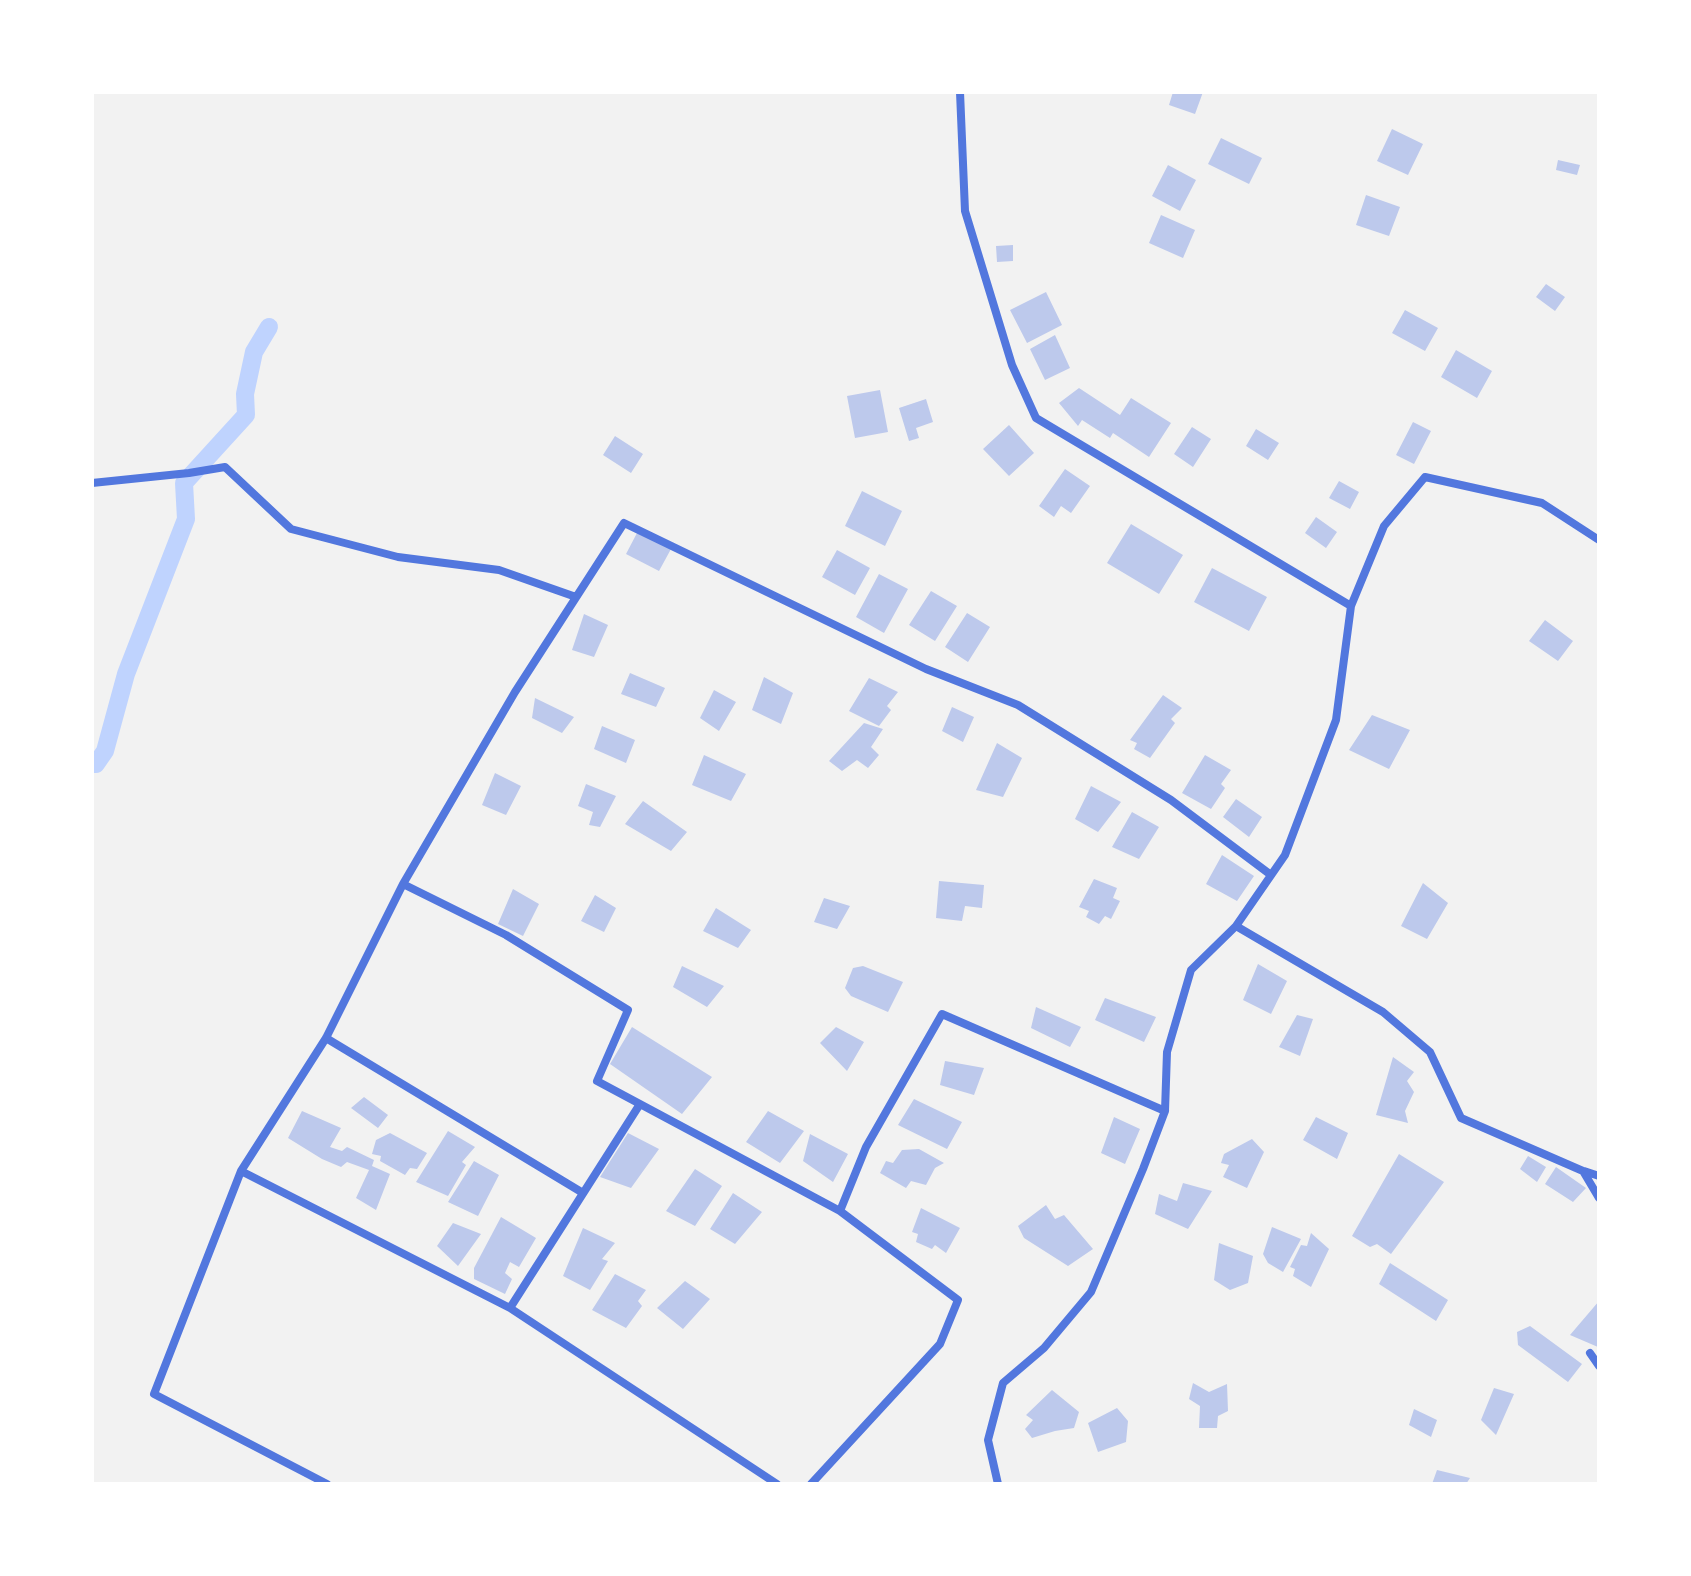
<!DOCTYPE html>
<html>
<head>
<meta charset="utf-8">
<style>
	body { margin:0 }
	#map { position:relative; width:1691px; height:1576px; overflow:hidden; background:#f2f2f2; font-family:Rubik,sans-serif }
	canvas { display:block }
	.frame { position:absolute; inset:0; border:94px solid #fff; pointer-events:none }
</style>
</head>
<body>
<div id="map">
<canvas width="1691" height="1576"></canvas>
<div class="frame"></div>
</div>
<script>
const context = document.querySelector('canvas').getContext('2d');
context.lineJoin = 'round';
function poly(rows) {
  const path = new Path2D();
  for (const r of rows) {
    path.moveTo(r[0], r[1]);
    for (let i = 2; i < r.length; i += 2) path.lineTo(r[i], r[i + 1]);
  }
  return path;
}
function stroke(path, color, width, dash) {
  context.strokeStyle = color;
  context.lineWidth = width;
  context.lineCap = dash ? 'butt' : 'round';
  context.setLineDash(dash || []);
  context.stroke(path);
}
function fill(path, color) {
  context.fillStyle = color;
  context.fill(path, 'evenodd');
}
stroke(poly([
	[92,764,96,764,105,751,126,674,186,519,184,483,246,415,245,394,254,352,269,327]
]), '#bfd3fe', 18);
fill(poly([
	[1173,92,1203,92,1195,114,1169,105],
	[1392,129,1423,144,1408,175,1377,161],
	[1221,138,1262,158,1249,184,1208,164],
	[1558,160,1580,165,1577,175,1556,170],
	[1168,165,1196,180,1180,211,1152,196],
	[1366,195,1400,207,1389,236,1356,225],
	[1161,215,1195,230,1183,258,1149,243],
	[1013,245,1013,261,997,262,996,246],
	[1546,284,1565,297,1555,311,1536,297],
	[1046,292,1062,325,1027,343,1010,310],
	[1405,310,1438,328,1425,351,1392,333],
	[1055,335,1070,368,1045,380,1030,349],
	[1456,350,1492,371,1477,398,1441,377],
	[1079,388,1120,415,1131,398,1171,423,1149,457,1113,433,1110,438,1082,420,1078,426,1059,403],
	[880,390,888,432,855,438,847,396],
	[926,399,933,422,916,428,919,438,909,441,899,408],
	[1413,422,1431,431,1414,464,1396,455],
	[1009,425,1034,453,1009,476,983,449],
	[1192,427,1211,439,1193,467,1174,454],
	[1256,429,1279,443,1268,460,1246,446],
	[615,436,643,454,631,473,603,455],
	[1065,469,1090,486,1071,513,1061,506,1054,517,1039,506],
	[1339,481,1359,492,1350,509,1329,498],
	[862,491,902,511,885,546,845,526],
	[1316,517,1337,532,1326,548,1305,533],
	[1131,524,1183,555,1159,594,1107,563],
	[637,533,671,549,659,571,626,554],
	[837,550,870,568,855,595,822,577],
	[1212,568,1267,597,1249,631,1194,602],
	[879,574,908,589,884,633,856,617],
	[931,591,957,606,935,641,909,625],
	[967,613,990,627,968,662,945,647],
	[584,614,608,625,594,657,572,650],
	[1545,620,1573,641,1558,661,1529,641],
	[630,673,665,688,656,707,621,694],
	[764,677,793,693,781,724,752,710],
	[869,678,898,692,887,706,891,710,879,726,849,711],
	[714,690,736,702,719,731,700,718],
	[1163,695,1182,708,1171,719,1175,723,1150,758,1134,749,1137,743,1130,740],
	[535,698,574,717,562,733,532,718],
	[952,707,974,717,963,742,942,731],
	[1372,715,1410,730,1389,769,1349,750],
	[864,723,883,729,871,747,879,755,868,768,857,760,842,771,829,761],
	[602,726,635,740,626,763,594,749],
	[997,743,1022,758,1003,797,976,790],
	[704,755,746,774,731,801,692,785],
	[1205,755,1231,770,1221,784,1225,788,1211,809,1182,793],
	[495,773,521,786,506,815,482,805],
	[586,784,616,796,600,827,589,825,593,812,578,806],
	[1091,786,1121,802,1098,832,1075,819],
	[1236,799,1262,817,1249,837,1223,817],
	[643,801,687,832,671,851,625,824],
	[1132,812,1159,827,1139,859,1112,847],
	[1222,855,1254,876,1237,901,1206,884],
	[1094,879,1117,888,1113,898,1120,901,1111,919,1105,916,1099,924,1086,917,1089,911,1079,907],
	[939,881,984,885,982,908,965,906,962,921,936,918],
	[1423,883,1448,903,1427,939,1401,926],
	[513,889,539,904,523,936,498,924],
	[595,895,616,908,604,932,581,921],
	[824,898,850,906,837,929,814,922],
	[716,908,751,930,738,948,703,931],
	[1258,964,1287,981,1271,1014,1243,1000],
	[682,966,724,986,707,1007,673,987],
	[863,966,903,982,888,1012,851,996,845,988,853,968],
	[1105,998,1156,1017,1144,1042,1095,1020],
	[1036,1007,1081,1027,1070,1047,1031,1028],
	[1297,1015,1313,1019,1300,1056,1279,1047],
	[632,1027,712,1077,682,1114,610,1064],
	[836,1027,864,1042,847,1071,820,1043],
	[1393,1057,1414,1072,1407,1081,1414,1092,1405,1111,1408,1123,1376,1115],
	[945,1061,984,1068,974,1095,940,1085],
	[364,1097,388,1115,378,1128,351,1108],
	[914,1099,962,1122,947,1149,898,1125],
	[302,1111,341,1128,330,1147,342,1151,347,1147,374,1160,372,1166,390,1174,376,1210,356,1198,369,1170,347,1162,341,1167,322,1159,288,1138],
	[768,1111,804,1131,780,1163,746,1142],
	[1114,1117,1140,1129,1125,1164,1101,1153],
	[1316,1117,1348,1133,1337,1159,1303,1140],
	[448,1131,475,1147,462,1162,466,1165,448,1196,416,1182],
	[390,1133,427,1153,417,1169,410,1168,405,1175,380,1161,381,1156,372,1154,376,1140],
	[628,1133,659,1149,631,1188,600,1177],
	[810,1134,848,1154,833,1182,803,1161],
	[1252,1139,1264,1152,1247,1188,1223,1177,1229,1165,1221,1163,1224,1154],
	[919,1149,944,1163,935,1168,926,1185,911,1181,906,1188,880,1173,886,1161,893,1163,902,1150],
	[1399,1154,1444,1182,1391,1254,1377,1244,1370,1247,1352,1236],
	[1528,1156,1546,1167,1537,1182,1520,1169],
	[474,1161,499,1175,478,1216,448,1202],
	[1556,1167,1586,1188,1573,1202,1545,1184],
	[695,1169,722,1186,695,1226,666,1211],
	[1183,1183,1212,1191,1188,1229,1155,1214,1159,1194,1177,1201],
	[733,1193,762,1212,735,1244,710,1229],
	[1046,1205,1055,1219,1064,1215,1093,1249,1068,1266,1024,1238,1018,1226],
	[921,1208,960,1228,946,1253,935,1245,932,1249,916,1242,918,1234,912,1232],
	[501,1217,536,1238,519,1267,510,1262,505,1273,512,1279,505,1294,474,1279,474,1268],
	[453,1223,481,1234,458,1266,437,1246],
	[1272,1227,1301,1239,1283,1272,1268,1263,1263,1254],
	[583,1228,615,1243,602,1259,608,1261,590,1290,563,1276],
	[1311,1233,1329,1249,1311,1287,1293,1276,1295,1269,1290,1267,1301,1245,1307,1246],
	[1219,1243,1253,1256,1248,1283,1230,1290,1214,1280],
	[1390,1263,1448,1300,1436,1321,1379,1284],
	[615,1274,646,1290,638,1301,642,1306,626,1328,592,1310],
	[685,1281,710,1299,683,1329,657,1308],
	[1599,1301,1599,1345,1598,1347,1570,1335],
	[1530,1326,1582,1364,1568,1382,1518,1345,1517,1332],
	[1193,1383,1209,1392,1227,1384,1228,1411,1218,1416,1217,1428,1199,1428,1200,1406,1189,1399],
	[1494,1388,1514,1394,1496,1435,1481,1420],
	[1052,1390,1079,1412,1074,1428,1055,1431,1032,1438,1025,1429,1033,1420,1026,1415],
	[1117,1408,1128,1421,1126,1442,1098,1452,1088,1423],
	[1414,1409,1437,1420,1431,1437,1409,1425],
	[1437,1470,1470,1478,1466,1484,1432,1484]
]), '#bdc9ec');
stroke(poly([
	[960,92,965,211,1012,365,1036,418,1351,606,1384,526,1425,477,1542,503,1599,540],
	[92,483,189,473,225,467,291,529,398,557,499,570,576,597],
	[403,884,506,935,628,1010,597,1081,840,1211],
	[1236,926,1383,1012,1430,1052,1461,1118,1583,1171,1599,1198],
	[326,1038,583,1193],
	[640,1104,510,1308,777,1484],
	[241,1171,510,1308],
	[1584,1171,1599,1176],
	[1590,1353,1599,1366],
	[327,1484,154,1394,241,1171,326,1038,403,884,515,692,624,523,926,669,1018,705,1171,800,1271,875],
	[811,1484,940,1344,958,1300,840,1211,866,1147,942,1014,1165,1111],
	[998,1484,988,1440,1003,1383,1044,1348,1091,1292,1143,1169,1165,1111,1167,1052,1191,970,1236,926,1285,855,1336,720,1351,606]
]), '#5277de', 8);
</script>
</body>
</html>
